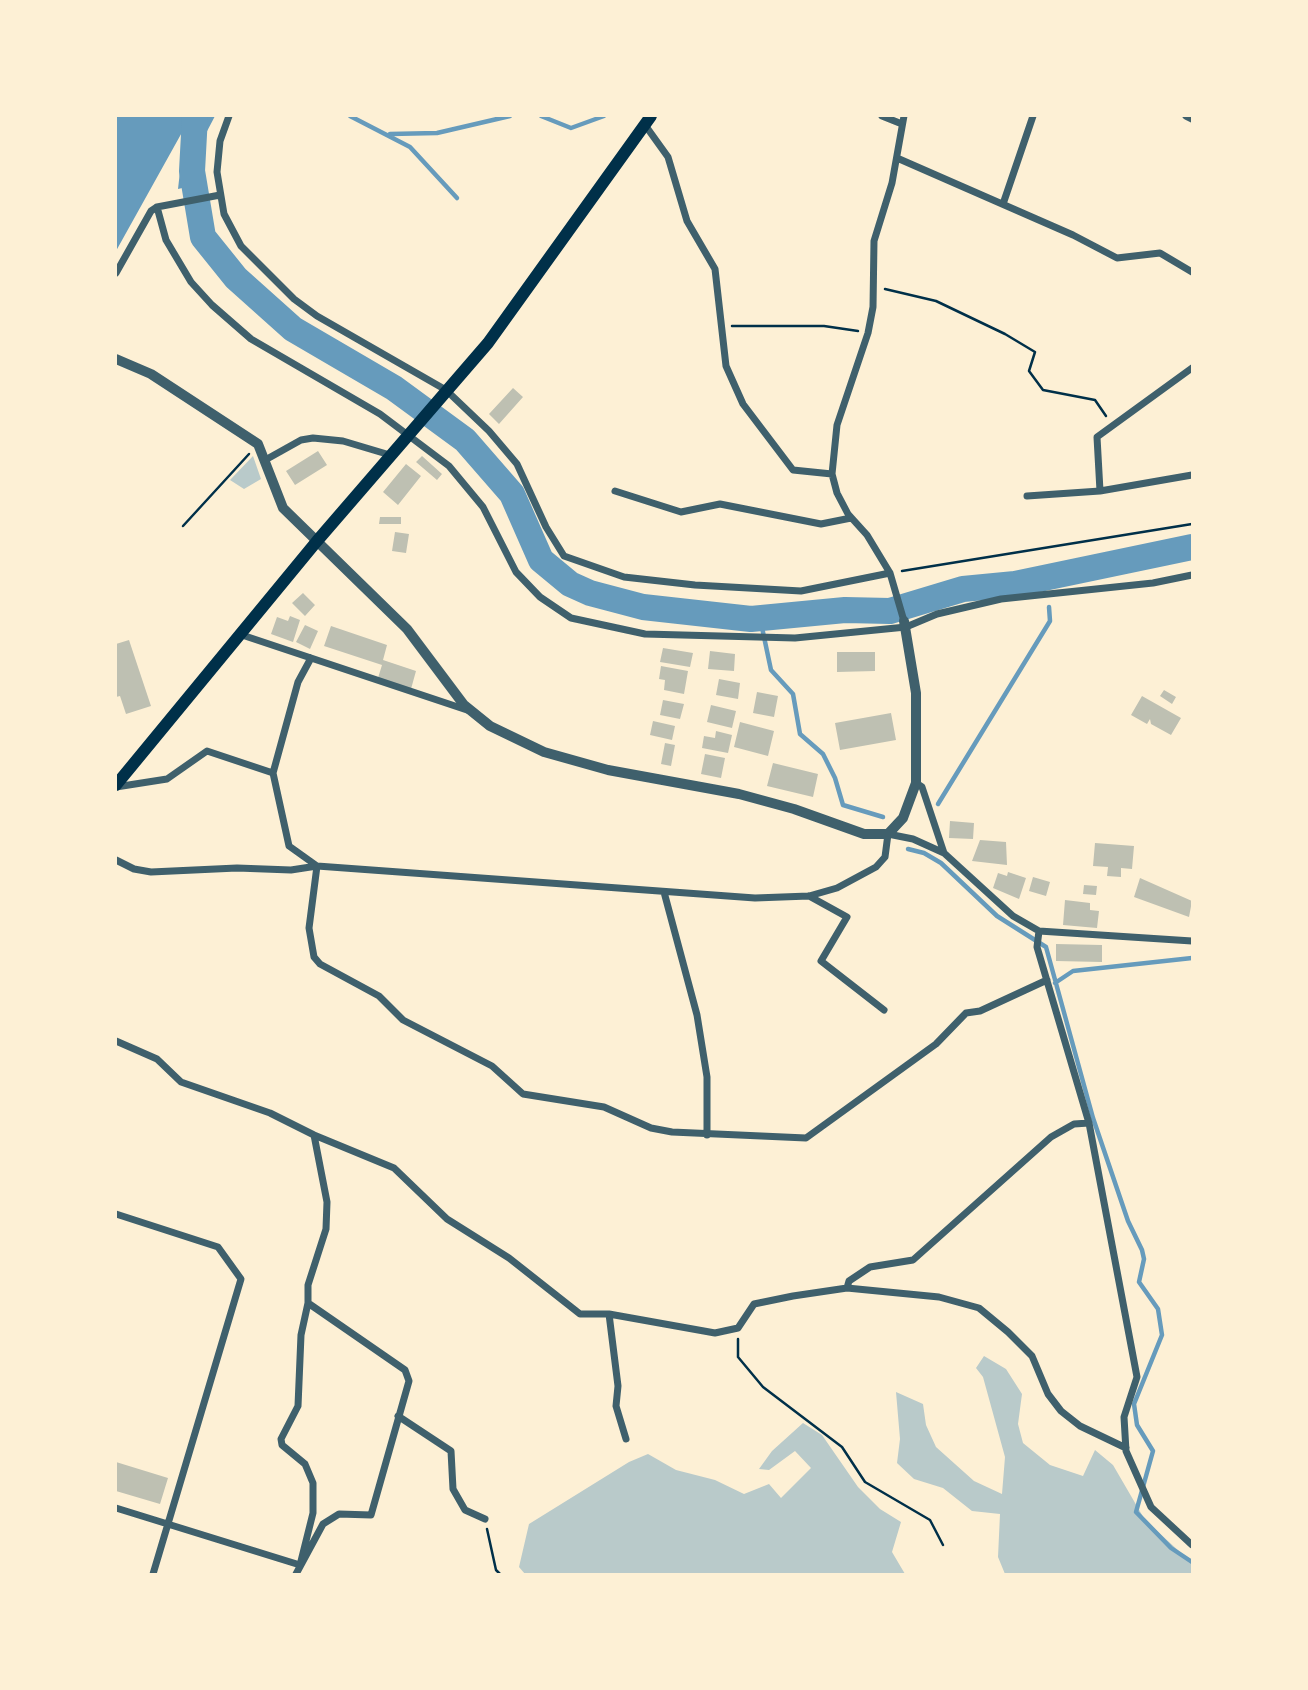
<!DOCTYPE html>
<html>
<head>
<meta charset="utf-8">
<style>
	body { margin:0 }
	#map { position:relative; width:1308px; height:1690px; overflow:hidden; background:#fdf0d5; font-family:"Exo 2",sans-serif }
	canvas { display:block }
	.frame { position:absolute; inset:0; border:117px solid #fdf0d5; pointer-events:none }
</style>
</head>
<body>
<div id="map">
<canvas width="1308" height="1690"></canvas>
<div class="frame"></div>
</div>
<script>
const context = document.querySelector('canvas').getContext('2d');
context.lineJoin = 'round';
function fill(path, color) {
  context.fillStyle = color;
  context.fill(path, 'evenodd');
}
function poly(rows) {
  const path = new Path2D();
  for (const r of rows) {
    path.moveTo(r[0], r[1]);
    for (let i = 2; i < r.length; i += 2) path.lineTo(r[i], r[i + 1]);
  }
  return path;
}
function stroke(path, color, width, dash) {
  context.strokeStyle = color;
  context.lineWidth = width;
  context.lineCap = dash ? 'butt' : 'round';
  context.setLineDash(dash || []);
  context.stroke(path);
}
fill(poly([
	[253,456,261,479,244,489,230,480],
	[984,1356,1006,1369,1022,1394,1018,1424,1023,1443,1050,1465,1083,1476,1095,1450,1113,1465,1145,1520,1192,1563,1192,1574,1005,1574,998,1557,1000,1514,972,1511,943,1488,914,1479,897,1463,900,1439,896,1392,923,1404,926,1425,936,1447,974,1481,1002,1494,1005,1457,983,1377,976,1368],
	[803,1423,822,1435,858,1487,880,1509,901,1522,892,1552,905,1574,525,1574,519,1567,529,1524,629,1462,648,1454,676,1470,715,1480,744,1494,769,1484,781,1498,811,1468,795,1451,769,1470,759,1469,772,1451]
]), '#b9caca');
fill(poly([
	[116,116,215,116,204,137,200,184,178,189,185,127,116,251]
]), '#669bbc');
stroke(poly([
	[350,116,410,147,457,198],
	[541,116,571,128,604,116],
	[390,134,437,133,510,116],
	[1048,577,1048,582],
	[760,618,771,670,793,694,800,734,823,754,835,778,843,805,883,817],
	[938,804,1050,621,1049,607],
	[908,849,924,853,941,863,997,916,1046,947,1093,1118,1128,1221,1142,1250,1144,1259,1139,1282,1158,1309,1162,1335,1134,1404,1137,1425,1153,1451,1136,1512,1171,1548,1192,1562],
	[1055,983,1073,971,1192,958]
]), '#669bbc', 4.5);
stroke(poly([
	[195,116,192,171,203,237,236,278,293,329,394,388,465,440,512,494,541,560,570,584,590,593,643,607,751,619,845,610,890,611,963,589,1015,584,1192,547]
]), '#669bbc', 26);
fill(poly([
	[513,388,523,397,499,424,489,414],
	[318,451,327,465,295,485,286,471],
	[422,456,442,474,437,480,416,462],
	[406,464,421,476,398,505,383,492],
	[380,517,401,517,401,524,379,524],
	[395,532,409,534,406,553,392,551],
	[303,593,315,605,305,616,292,603],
	[290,616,300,620,293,642,271,634,277,617,288,621],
	[305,625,318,631,310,649,296,642],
	[331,626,387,645,383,660,416,671,411,689,378,678,382,665,324,646],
	[129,640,151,706,126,714,120,696,116,697,116,644],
	[663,648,693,653,690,667,660,662],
	[710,651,735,654,734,671,708,669],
	[837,652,875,652,875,671,837,672],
	[661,666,688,671,684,694,664,690,665,680,659,679],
	[719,679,740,683,738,699,716,695],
	[1164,690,1176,697,1172,704,1160,696],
	[757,692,778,696,774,717,753,713],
	[1142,696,1181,718,1171,735,1151,724,1150,719,1147,724,1131,715],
	[663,700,684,704,680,719,660,715],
	[711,705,736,711,732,728,707,722],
	[891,713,896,740,840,750,835,723],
	[653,721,675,726,672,740,650,735],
	[740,722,774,731,768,756,734,747],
	[716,731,732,735,728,753,702,748,704,736,715,738],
	[665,743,675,745,671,766,661,764],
	[705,754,725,758,721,778,701,774],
	[773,763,818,774,813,797,767,786],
	[950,821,974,823,973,839,949,838],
	[980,840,1006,842,1007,865,972,861],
	[1095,843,1134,846,1132,869,1121,868,1121,877,1107,876,1108,867,1093,866],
	[1008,872,1026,878,1019,899,993,888,998,873,1007,876],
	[1033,877,1050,882,1046,896,1029,891],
	[1140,878,1192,901,1189,917,1134,897],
	[1084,885,1097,886,1096,895,1083,894],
	[1065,900,1090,903,1090,910,1099,911,1097,928,1063,925],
	[1056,944,1102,945,1102,962,1056,961],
	[116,1462,168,1478,160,1504,116,1491]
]), '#bec0b2');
stroke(poly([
	[885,289,936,301,1005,334,1035,352,1029,371,1043,390,1095,400,1106,416],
	[732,326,824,326,858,331],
	[183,526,249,454],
	[902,571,1192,524],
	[738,1339,738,1357,763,1387,842,1447,865,1482,930,1520,943,1545],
	[487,1529,496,1570,500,1574]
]), '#003049', 2.5);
stroke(poly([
	[229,116,220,141,217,172,224,214,241,246,294,299,317,316,446,390,489,431,517,464,546,527,564,556,624,577,695,585,801,591,890,573],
	[882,116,902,124],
	[904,116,892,183,874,241,873,307,868,333,837,425,832,474,837,493,848,514,867,535,890,573,904,621],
	[1186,116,1192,119],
	[645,125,668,157,687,221,715,269,726,366,743,404,793,470,832,474],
	[897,158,1073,235,1117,258,1160,253,1192,272],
	[1003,204,1033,116],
	[157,207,166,240,191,282,212,305,251,339,380,414,449,466,483,507,516,572,540,597,571,618,645,634,795,638,906,627,937,614,1001,599,1153,583,1192,575],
	[116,273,151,211,157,207,220,195],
	[267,459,301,440,313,438,343,441,390,455],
	[615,491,681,512,720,504,821,524,851,518],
	[1100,491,1097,437,1192,368],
	[1027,496,1100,491,1192,475],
	[242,635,467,710],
	[311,658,298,682,273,773,289,846,317,866,309,928,314,957,320,964,379,996,403,1020,492,1066,523,1094,604,1107,651,1128,672,1132,806,1138,936,1044,966,1013,980,1011,1047,980],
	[916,783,922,787,944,853],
	[116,787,167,779,207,751,273,773],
	[116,860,134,869,151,872,237,868,291,870,317,866,755,898,809,896,837,888,876,867,885,857,888,834,913,839,944,853,1013,916,1039,931,1192,941],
	[664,892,697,1015,707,1077,707,1135],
	[809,896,847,917,821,961,884,1010],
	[1039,931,1037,947,1089,1123,1137,1377,1124,1417,1126,1451,1151,1507,1192,1545],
	[116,1041,157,1059,181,1082,270,1113,314,1135,394,1168,447,1219,509,1258,580,1314,609,1314,715,1333,738,1328,754,1304,793,1296,847,1288,939,1297,979,1308,1008,1332,1032,1356,1048,1394,1061,1411,1080,1426,1126,1448],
	[116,1214,218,1247,241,1279,153,1574],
	[847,1288,849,1281,870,1267,913,1260,1051,1137,1074,1124,1089,1123],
	[609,1314,618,1386,616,1406,626,1439],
	[398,1416,451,1451,453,1489,465,1510,485,1519],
	[116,1508,300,1565,313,1513,313,1483,305,1464,282,1445,281,1439,298,1406,301,1335,308,1303],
	[296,1574,323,1524,339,1514,371,1515,409,1381,405,1370,308,1303,308,1285,326,1229,327,1202,314,1135]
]), '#3f606c', 7);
stroke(poly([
	[116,359,151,374,258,444,283,508,407,629,464,705,490,726,544,752,608,770,739,794,794,809,864,834,888,834,903,818,916,783,916,693,904,621]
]), '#3f606c', 10);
stroke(poly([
	[116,785,317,541,488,343,651,116]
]), '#003049', 12);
</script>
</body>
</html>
